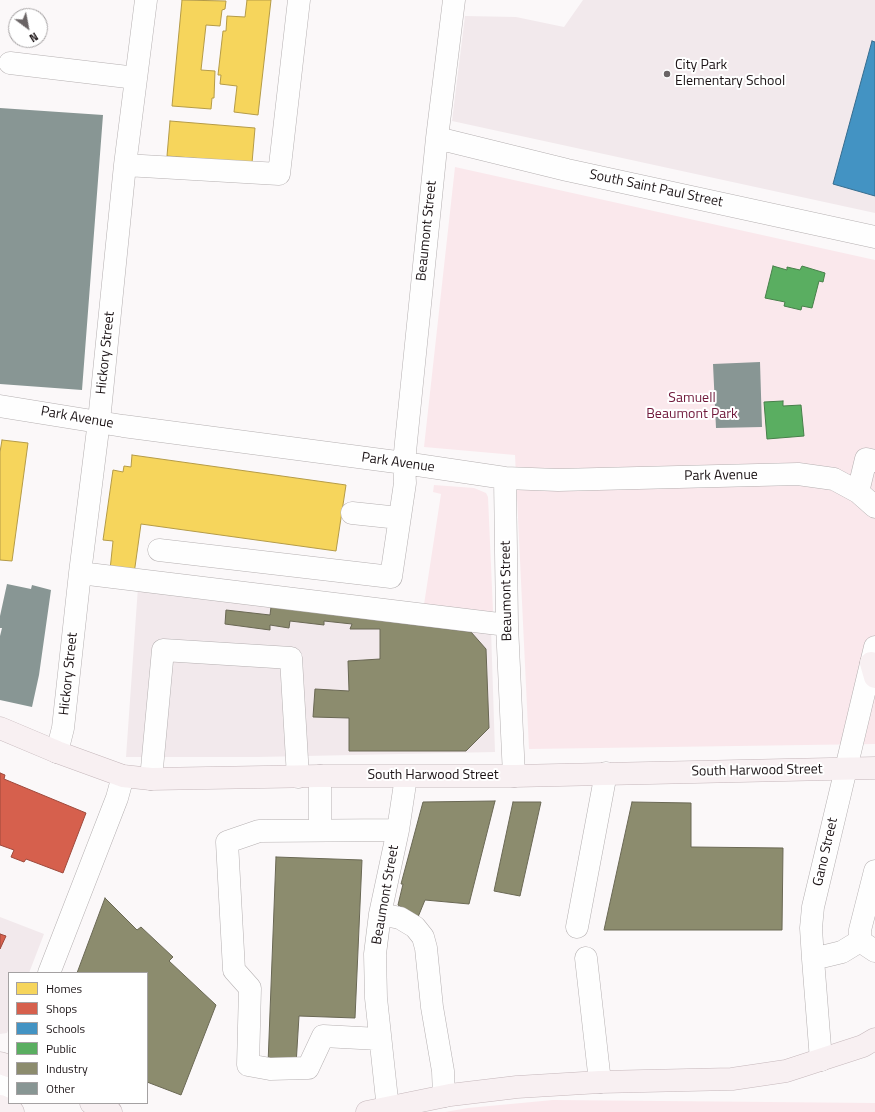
<!DOCTYPE html>
<html>
<head>
<meta charset="utf-8">
<style>
	body { margin:0 }
	#map { position:relative; width:875px; height:1112px; overflow:hidden; background:#fbf8f9; font-family:"Titillium Web",sans-serif }
	canvas { display:block }
	.legend { position:absolute; left:8px; top:972px; width:140px; height:132px; box-sizing:border-box; background:#fff; border:1px solid #a4a1a2; margin:0; padding:5px 7px; list-style:none; font-size:12px; color:#1c1416 }
	.legend li { display:flex; align-items:center; gap:8px; height:20px }
	.legend b { width:20px; border:1px solid #a4a1a2 }
	.north { position:absolute; left:8px; top:8px; width:40px; height:40px; box-sizing:border-box; background:#fff; border:1px solid #a4a1a2; border-radius:50%; rotate:148deg; font-size:11px; font-weight:700; line-height:16px; text-align:center; color:#1c1416 }
	.north::after { content:''; display:block; margin:auto; width:14px; height:18px; background:#6a6465; clip-path:polygon(50% 0,100% 100%,50% 72%,0 100%) }
</style>
</head>
<body>
<div id="map">
<canvas width="875" height="1112"></canvas>
<ul class="legend">
<li><b style="height:11px;background:#f6d55c"></b>Homes</li>
<li><b style="height:11px;background:#d6604d"></b>Shops</li>
<li><b style="height:11px;background:#4393c3"></b>Schools</li>
<li><b style="height:11px;background:#5aae61"></b>Public</li>
<li><b style="height:11px;background:#8c8c6e"></b>Industry</li>
<li><b style="height:11px;background:#889694"></b>Other</li>
</ul>
<div class="north">N</div>
</div>
<script>
const context = document.querySelector('canvas').getContext('2d');
context.lineJoin = 'round';
function fill(path, color) {
  context.fillStyle = color;
  context.fill(path, 'evenodd');
}
function poly(rows) {
  const path = new Path2D();
  for (const r of rows) {
    path.moveTo(r[0], r[1]);
    for (let i = 2; i < r.length; i += 2) path.lineTo(r[i], r[i + 1]);
  }
  return path;
}
function stroke(path, color, width, dash) {
  context.strokeStyle = color;
  context.lineWidth = width;
  context.lineCap = dash ? 'butt' : 'round';
  context.setLineDash(dash || []);
  context.stroke(path);
}
function write(font, color, halo, rows, align = 'center') {
  context.font = font + ' "Titillium Web",sans-serif';
  context.lineWidth = 4;
  context.setLineDash([]);
  context.textBaseline = 'middle';
  context.strokeStyle = halo;
  context.fillStyle = color;
  for (const [text, x, y, turn = 0] of rows) {
    context.save();
    context.translate(x, y);
    context.rotate((+turn || 0) * Math.PI / 180);
    context.textAlign = isNaN(turn) ? turn : align;
    if (halo) context.strokeText(text, 0, 0);
    context.fillText(text, 0, 0);
    context.restore();
  }
}
fill(poly([
	[583,0,875,0,875,213,452,121,465,16,516,17,564,27],
	[138,587,491,629,495,752,258,757,126,757],
	[0,917,44,934,29,973,9,973,9,1028,7,1033,0,1034]
]), '#f2e9ec');
fill(poly([
	[455,167,875,260,875,744,529,749,515,455,424,447],
	[434,485,474,488,486,493,488,497,493,611,483,619,423,611,441,494,433,492],
	[553,1100,875,1103,875,1112,445,1112,468,1108]
]), '#fae8ec');
const homes = poly([
	[182,0,226,1,225,9,222,10,220,26,206,25,201,70,215,71,214,98,212,98,211,109,172,106,182,0],
	[247,0,271,0,258,115,234,112,237,86,220,84,221,75,218,75,223,31,226,31,227,16,245,17,247,0],
	[170,121,255,128,252,163,167,156,170,121],
	[2,440,28,443,12,561,0,560,0,452,2,440],
	[132,455,346,485,336,551,141,524,134,574,110,570,113,541,103,540,113,470,123,472,124,466,131,467,132,455]
]);
fill(homes, '#f6d55c');
stroke(homes, '#b59b47', 1);
const shops = poly([
	[0,773,5,775,4,779,86,813,63,873,26,859,24,862,11,857,14,850,0,845,0,773],
	[0,934,6,936,0,949,0,934]
]);
fill(shops, '#d6604d');
stroke(shops, '#9e493c', 1);
const schools = poly([
	[872,41,875,42,875,196,833,184,872,41]
]);
fill(schools, '#4393c3');
stroke(schools, '#376d8f', 1);
const public = poly([
	[773,266,787,270,787,267,800,270,802,266,825,273,823,282,819,281,812,308,802,306,801,310,784,306,785,302,765,298,773,266],
	[783,401,783,406,801,405,804,436,767,439,764,402,783,401]
]);
fill(public, '#5aae61');
stroke(public, '#47804a', 1);
const industry = poly([
	[271,607,471,632,486,649,489,728,466,751,349,751,349,718,313,717,315,689,349,691,348,661,380,659,380,629,350,629,352,624,324,621,324,625,290,621,289,628,270,625,270,630,225,624,226,610,270,615,271,607],
	[495,801,469,904,425,900,418,917,398,905,403,884,401,884,423,802,495,801],
	[513,802,541,802,520,896,494,891,513,802],
	[632,802,691,803,691,847,783,848,782,930,604,930,632,802],
	[276,857,362,860,355,1018,299,1016,296,1065,268,1064,276,857],
	[105,898,137,930,141,927,173,957,169,961,216,1005,181,1095,147,1082,147,973,77,973,105,898]
]);
fill(industry, '#8c8c6e');
stroke(industry, '#6a6854', 1);
fill(poly([
	[0,108,103,115,82,390,0,384],
	[760,362,762,427,716,428,713,364],
	[7,584,31,589,32,585,51,590,39,675,32,707,0,700,0,636,2,628,0,628,0,616]
]), '#889694');
const minor = poly([
	[10,63,136,78],
	[437,138,567,170,875,237],
	[125,165,279,174,299,0],
	[0,406,123,426,404,463,505,478,558,480,798,474,834,479,858,492,875,507],
	[505,478,507,625,514,776],
	[858,492,866,459,875,461],
	[352,513,399,518],
	[159,550,391,577,405,483,404,463,406,442,437,138,454,0],
	[80,573,507,625],
	[57,752,63,728,80,573,99,421,125,165,146,0],
	[320,776,320,830],
	[151,779,163,650,291,658,298,777],
	[875,871,860,930,860,941,875,951],
	[380,914,400,918,415,927,423,937,426,948,432,1007,443,1071,444,1096],
	[577,927,606,773],
	[586,958,600,1082],
	[813,959,842,952,860,941],
	[49,973,117,798,123,776],
	[379,1039,323,1036,308,1068,270,1069,248,1065,250,988,234,970,227,842,259,831,398,830],
	[821,1060,813,959,811,928,813,907,875,647],
	[0,1098,9,1075],
	[388,1109,376,998,375,954,380,914,398,830,406,777]
]);
const major = poly([
	[871,663,875,677],
	[0,728,57,752,123,776,151,779,320,776,514,776,875,768],
	[0,1063,9,1066],
	[91,1103,111,1112],
	[0,1106,13,1112],
	[367,1112,450,1095,517,1087,600,1082,732,1079,786,1071,863,1046,875,1039]
]);
stroke(minor, '#b5b0b1', 23);
stroke(major, '#c5b7bb', 23);
stroke(minor, '#fefefe', 22);
stroke(major, '#f8f0f2', 22);
for (const [x, y, r, color] of [
	[667,74,4,"#6a6465"]
]) {
  const dot = new Path2D();
  dot.arc(x, y, r, 0, 2 * Math.PI);
  context.fillStyle = color;
  context.fill(dot);
  stroke(dot, '#fff', 1.5);
}
write('14px', '#1c1416', '#fff', [
	["City Park",675,66],
	["Elementary School",675,82]
], 'left');
write('14px', '#1c1416', '#fff', [
	["South Saint Paul Street",656,189,12],
	["Beaumont Street",427,231,-84],
	["Hickory Street",106,353,-84],
	["Park Avenue",77,418,10],
	["Park Avenue",398,463,8],
	["Park Avenue",721,476,-1],
	["Beaumont Street",507,591,-91],
	["Hickory Street",69,674,-84],
	["South Harwood Street",757,771,-1],
	["South Harwood Street",433,776],
	["Gano Street",826,852,-77],
	["Beaumont Street",386,895,-80]
]);
write('14px', '#6f183a', '#fff', [
	["Samuell",692,399],
	["Beaumont Park",692,415]
]);
</script>
</body>
</html>
